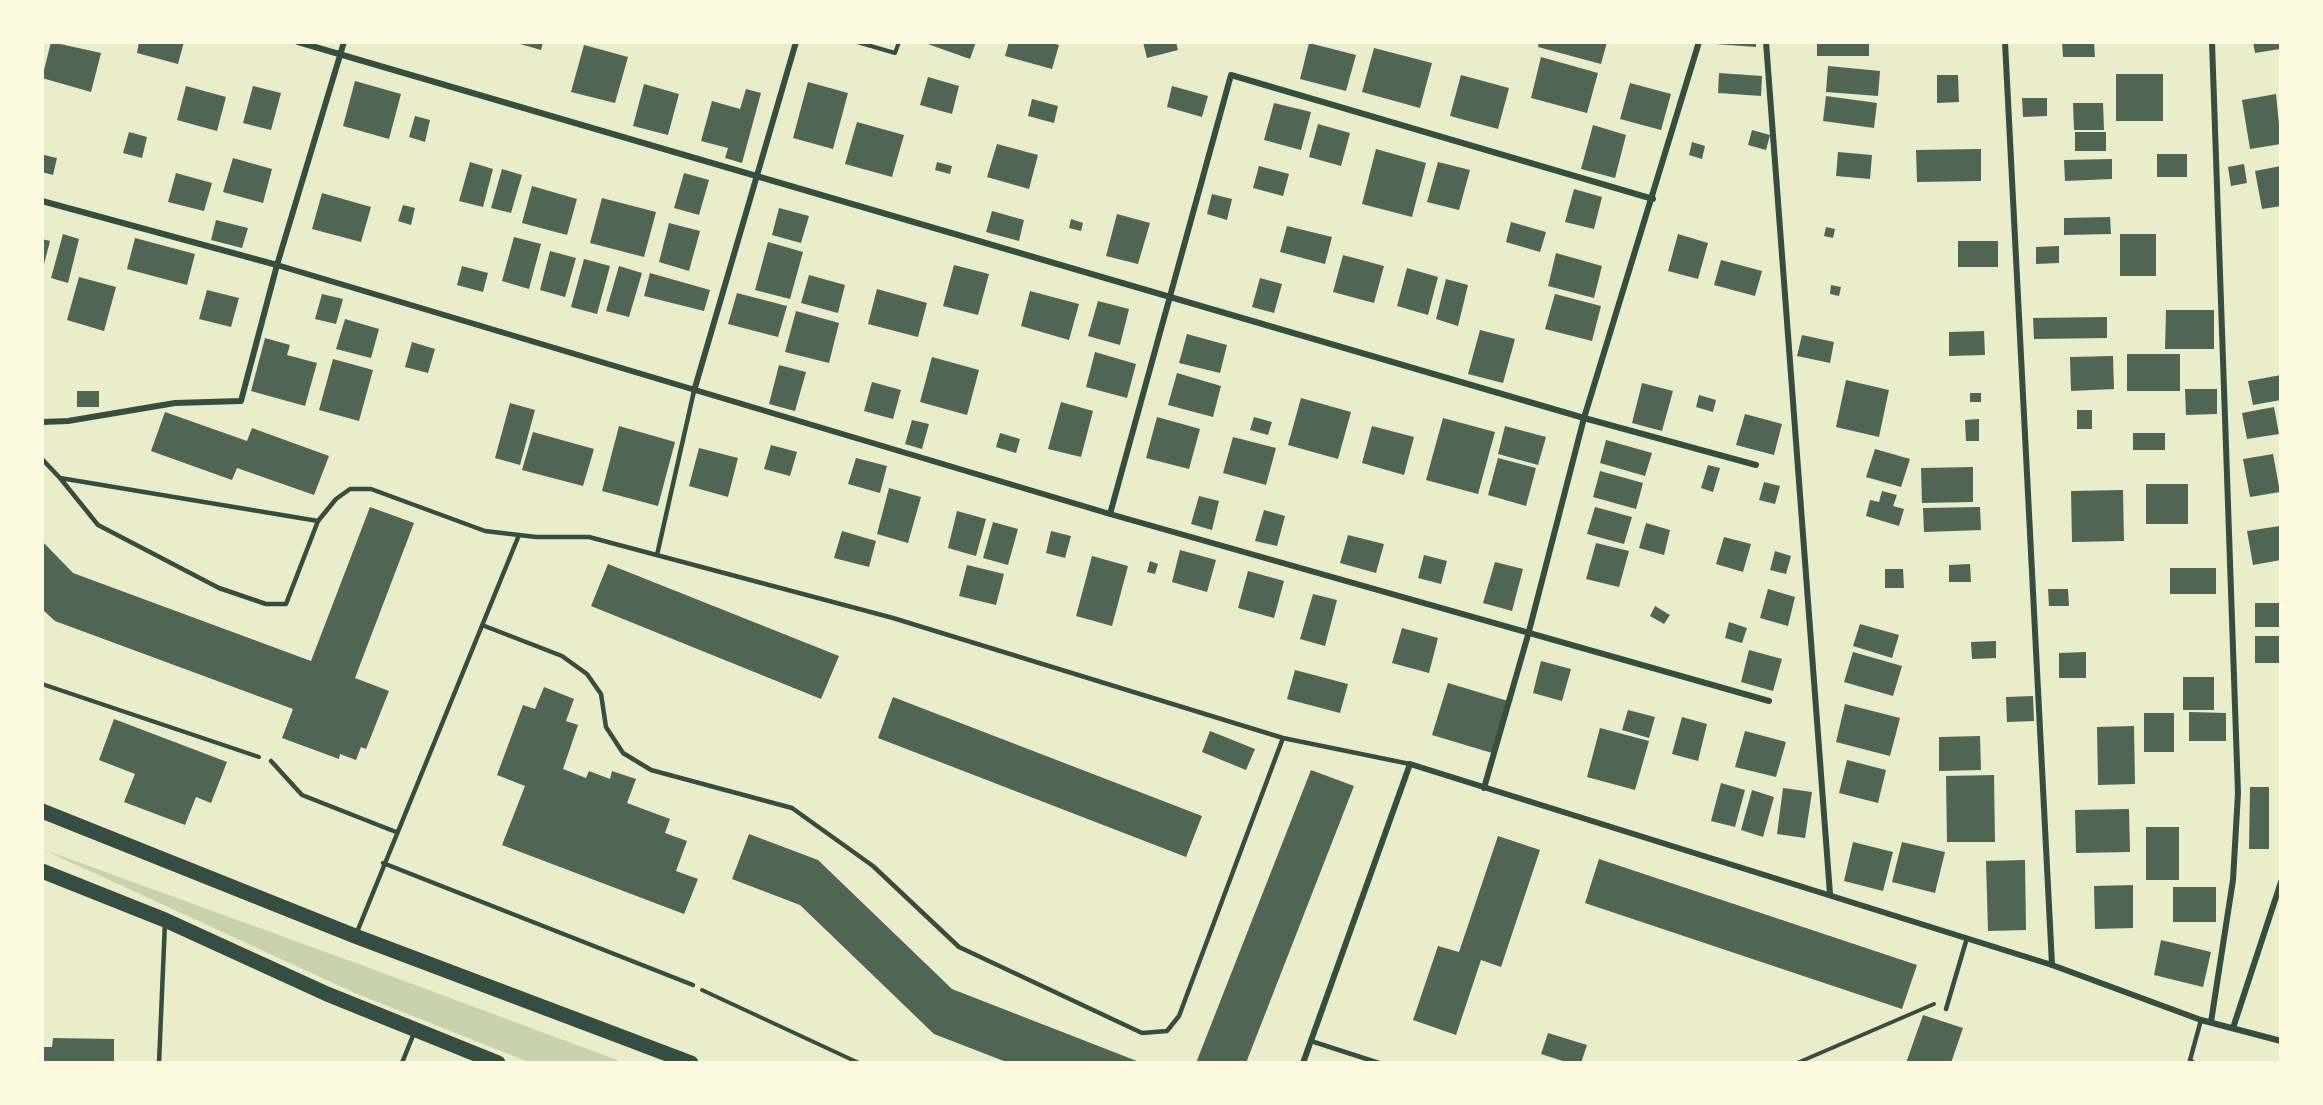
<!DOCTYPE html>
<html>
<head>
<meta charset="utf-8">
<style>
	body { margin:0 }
	#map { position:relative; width:2323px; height:1105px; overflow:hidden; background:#e9edc9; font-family:"Nunito Sans",sans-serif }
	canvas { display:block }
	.frame { position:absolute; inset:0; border:44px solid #fefae0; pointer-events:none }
</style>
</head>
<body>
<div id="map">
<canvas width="2323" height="1105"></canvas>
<div class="frame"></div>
</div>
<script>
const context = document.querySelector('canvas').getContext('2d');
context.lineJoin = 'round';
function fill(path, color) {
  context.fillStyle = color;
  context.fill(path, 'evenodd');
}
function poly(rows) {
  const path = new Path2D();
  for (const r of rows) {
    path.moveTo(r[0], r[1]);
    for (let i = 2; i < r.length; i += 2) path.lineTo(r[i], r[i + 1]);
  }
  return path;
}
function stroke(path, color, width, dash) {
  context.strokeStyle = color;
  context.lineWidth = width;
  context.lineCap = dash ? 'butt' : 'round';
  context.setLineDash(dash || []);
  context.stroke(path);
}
fill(poly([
	[42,849,364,966,625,1063,531,1063,355,993]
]), '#cad2ad');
fill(poly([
	[51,42,101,53,91,92,42,78],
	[139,42,184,42,178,64,137,53],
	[513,42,543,42,541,50],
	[922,42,976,42,970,59],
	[1009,42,1048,42,1059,45,1052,69,1005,56],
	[1143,42,1176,42,1178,50,1147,58],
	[1539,42,1607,42,1601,64,1538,47],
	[1715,42,1756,42,1756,47,1715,44],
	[1817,42,1869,42,1869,56,1817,56],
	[2062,42,2094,42,2095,57,2063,57],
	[2253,42,2279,42,2280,49,2255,53],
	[1309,43,1356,55,1346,91,1300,79],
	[584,45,628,57,615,103,571,92],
	[1374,48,1432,63,1420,108,1362,92],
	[1541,57,1598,73,1587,113,1531,98],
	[1828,66,1880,71,1878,96,1826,92],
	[1719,73,1762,76,1761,96,1718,93],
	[2116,74,2163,74,2163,121,2116,121],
	[1461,75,1509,88,1498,129,1450,116],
	[1937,75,1958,75,1959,102,1937,103],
	[928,77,959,86,952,114,920,105],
	[355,81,401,94,389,139,343,126],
	[808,82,848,93,833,149,793,138],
	[1630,83,1671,94,1661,130,1620,119],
	[644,84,679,94,668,135,633,126],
	[186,86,226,97,217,131,177,120],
	[253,86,281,93,271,130,243,123],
	[1172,86,1208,96,1202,117,1167,107],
	[746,89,761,93,742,163,725,158,728,148,701,141,712,101,740,109],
	[2276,94,2281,144,2250,149,2242,100],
	[1826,96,1877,103,1874,128,1823,121],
	[2022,98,2047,98,2047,116,2023,117],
	[1032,99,1058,106,1054,123,1028,116],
	[1274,103,1311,112,1301,150,1264,140],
	[2073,103,2103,103,2104,130,2074,130],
	[415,116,430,120,425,142,409,137],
	[857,122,904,135,892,177,845,164],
	[1318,124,1350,133,1341,166,1309,157],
	[1593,125,1626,135,1615,178,1581,169],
	[1752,130,1770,135,1766,150,1748,145],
	[129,132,147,137,142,158,123,153],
	[2075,132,2106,132,2106,151,2075,151],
	[1692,142,1705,146,1702,159,1689,155],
	[997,144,1038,155,1029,189,987,177],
	[1376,149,1426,163,1412,217,1362,204],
	[1981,149,1981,181,1917,182,1916,150],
	[1838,152,1872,155,1870,179,1836,176],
	[2157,154,2187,154,2187,177,2157,177],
	[44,155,57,158,53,175,42,172],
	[233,158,272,169,263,203,223,192],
	[2112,159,2112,179,2065,181,2064,160],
	[470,162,493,169,483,207,459,201],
	[937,162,952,166,950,174,935,170],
	[1438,162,1470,170,1459,210,1427,202],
	[2244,164,2247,183,2231,186,2228,167],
	[1259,166,1289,174,1283,196,1253,188],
	[2281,166,2281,206,2262,209,2255,171],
	[502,169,522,175,511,213,491,208],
	[176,173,212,183,204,211,168,202],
	[684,173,709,180,699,215,674,208],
	[532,186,577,199,567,235,522,223],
	[1574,189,1602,197,1594,229,1565,222],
	[322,193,371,207,361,242,312,229],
	[1212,194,1232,199,1227,220,1207,214],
	[602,198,656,212,644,257,590,243],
	[403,205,415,208,411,225,398,221],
	[779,208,809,216,801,243,772,235],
	[992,211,1024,220,1019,241,986,232],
	[1117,214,1150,223,1138,264,1106,256],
	[2110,217,2111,234,2064,235,2064,218],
	[1071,219,1083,223,1081,231,1069,228],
	[216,220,248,228,242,248,211,240],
	[1511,222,1546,232,1540,252,1506,242],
	[669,223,700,231,689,271,659,262],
	[1287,226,1332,237,1325,264,1280,252],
	[1826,227,1835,229,1833,238,1824,236],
	[63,234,79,239,68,283,51,278],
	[1678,234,1708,243,1698,279,1668,271],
	[2120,234,2156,234,2156,276,2120,276],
	[514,237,541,244,529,289,502,281],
	[135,238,195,254,187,285,127,269],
	[42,239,50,241,43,268,42,268],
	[1958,241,1998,241,1998,267,1958,267],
	[768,242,803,252,790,299,755,290],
	[2059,246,2059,263,2036,264,2036,247],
	[550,251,576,258,565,297,540,290],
	[1556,253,1602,266,1594,298,1548,286],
	[1343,255,1384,266,1374,303,1333,292],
	[584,259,610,266,597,314,571,307],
	[1721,260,1762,271,1755,296,1714,285],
	[954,265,989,274,978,315,943,306],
	[462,266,488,273,483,292,457,285],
	[619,266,642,273,629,317,606,311],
	[1407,268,1438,277,1428,315,1397,306],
	[650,273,710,290,704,311,644,296],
	[809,275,845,285,838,313,801,303],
	[79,277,116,287,104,331,67,320],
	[1260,278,1282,284,1274,313,1252,307],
	[1446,279,1468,285,1458,326,1436,319],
	[1831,285,1841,287,1839,296,1830,294],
	[877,289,927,303,918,337,868,324],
	[207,290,239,298,231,327,199,319],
	[1030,291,1079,304,1069,340,1021,326],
	[737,293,787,306,778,337,728,324],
	[322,294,343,299,336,324,315,319],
	[1555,294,1601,306,1592,341,1545,329],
	[1098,301,1129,309,1120,345,1088,336],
	[2166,310,2214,310,2214,349,2165,349],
	[796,311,839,323,829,363,785,352],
	[2107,317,2107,338,2034,339,2033,318],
	[345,319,379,329,371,358,336,349],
	[1480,330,1515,339,1503,383,1468,374],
	[1984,331,1985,355,1949,356,1949,332],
	[1187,334,1227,345,1220,373,1179,363],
	[1802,335,1834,342,1830,363,1797,356],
	[265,338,290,345,287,355,317,363,305,406,251,391],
	[412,342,435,349,428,373,405,367],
	[1095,352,1136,364,1127,398,1086,387],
	[2127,354,2180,354,2180,391,2127,391],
	[2113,356,2114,389,2071,391,2070,357],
	[932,357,979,370,967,415,920,402],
	[333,359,373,370,359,421,319,410],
	[779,365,806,372,795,411,769,404],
	[1177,373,1221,386,1213,417,1168,405],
	[2281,375,2281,400,2253,405,2248,381],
	[1846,380,1889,390,1879,437,1836,427],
	[872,382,901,390,893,419,864,411],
	[1642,383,1673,391,1662,431,1632,423],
	[2185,389,2217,389,2217,414,2186,415],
	[77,391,99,391,99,407,77,407],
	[1970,393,1981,393,1981,402,1970,402],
	[1699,395,1716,400,1713,412,1696,407],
	[1301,398,1351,412,1338,459,1288,445],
	[1061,402,1093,411,1081,457,1048,449],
	[510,403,535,410,520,465,495,458],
	[2274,407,2279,434,2247,439,2242,413],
	[2077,410,2092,410,2092,429,2077,429],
	[165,412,247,441,252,428,329,456,314,495,237,468,232,480,151,451],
	[1745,414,1782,424,1774,455,1736,445],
	[1157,417,1200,429,1189,469,1146,458],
	[1254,417,1272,422,1268,435,1250,430],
	[1443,418,1495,432,1478,494,1426,480],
	[1979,419,1979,441,1966,441,1965,420],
	[912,420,929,424,922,449,905,444],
	[619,426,675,442,658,506,602,491],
	[1372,426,1414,437,1404,475,1362,463],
	[1505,426,1546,437,1538,465,1498,454],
	[533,432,594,449,583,486,522,470],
	[1000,433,1020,439,1016,453,996,447],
	[2133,433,2165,433,2165,450,2133,450],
	[1233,437,1276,448,1266,485,1223,473],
	[1606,440,1652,453,1645,476,1600,463],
	[771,445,797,452,790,476,764,469],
	[699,448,738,458,728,497,689,486],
	[1875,449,1910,459,1901,487,1866,477],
	[2273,454,2280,492,2250,497,2243,459],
	[856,458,887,466,880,493,848,484],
	[1498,458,1536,468,1526,506,1488,495],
	[1708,465,1720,468,1713,492,1701,488],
	[1973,467,1973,502,1922,503,1921,468],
	[1600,471,1643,483,1636,509,1593,497],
	[1764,482,1780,486,1775,504,1759,500],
	[2146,484,2188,484,2188,524,2146,524],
	[889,488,921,497,908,543,877,534],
	[2123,490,2124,541,2072,542,2071,491],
	[1882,491,1897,495,1893,506,1904,509,1899,526,1866,516,1870,500,1879,502],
	[1199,496,1219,501,1212,530,1191,524],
	[370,507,414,523,355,678,389,691,366,749,361,747,356,760,340,754,339,759,282,738,293,709,55,621,42,609,42,541,73,573,311,661],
	[1595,507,1632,517,1624,544,1587,534],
	[1980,507,1981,530,1924,532,1923,508],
	[1264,510,1285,516,1277,546,1255,541],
	[957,511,986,519,976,556,948,548],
	[993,522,1018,529,1008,565,983,558],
	[1646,523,1670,530,1664,555,1639,548],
	[2280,526,2281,560,2253,565,2247,531],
	[842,531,876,541,869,567,834,558],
	[1051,531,1071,536,1065,558,1046,553],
	[1348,535,1384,544,1376,573,1340,563],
	[1724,537,1751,544,1743,572,1716,564],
	[1596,543,1629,551,1619,587,1586,579],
	[1180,550,1216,560,1207,592,1172,582],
	[1775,551,1791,556,1786,574,1770,570],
	[1424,555,1447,561,1441,584,1418,578],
	[1092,556,1128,566,1112,626,1076,616],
	[1150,561,1158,564,1155,574,1147,572],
	[1495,562,1523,569,1512,611,1483,603],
	[608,564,839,656,821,699,591,606],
	[1970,564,1971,582,1949,582,1949,565],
	[967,565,1004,574,996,605,959,596],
	[2170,568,2216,568,2216,594,2170,594],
	[1885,569,1903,569,1904,588,1885,588],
	[1248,571,1284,581,1274,618,1238,608],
	[1768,589,1795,597,1788,626,1760,618],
	[2048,589,2068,589,2069,606,2049,606],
	[1313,594,1337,600,1325,646,1300,639],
	[2255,603,2281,603,2281,627,2255,627],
	[1655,606,1670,615,1664,624,1650,616],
	[1729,622,1747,628,1742,643,1725,638],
	[1860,624,1899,635,1892,658,1853,646],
	[1402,628,1438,638,1429,673,1392,663],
	[2255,636,2281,636,2281,663,2255,663],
	[1996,641,1996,658,1972,659,1971,642],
	[1749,650,1782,659,1773,691,1741,682],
	[1853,652,1902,666,1893,696,1844,682],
	[2086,652,2086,678,2059,678,2059,653],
	[1541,661,1571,669,1562,701,1533,693],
	[1295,670,1348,684,1340,713,1287,699],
	[2183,677,2214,677,2214,710,2183,710],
	[1448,683,1508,701,1492,753,1432,735],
	[544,687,574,699,566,721,578,725,563,769,586,778,589,771,610,779,612,771,636,779,627,803,670,819,665,833,687,841,676,871,698,879,684,914,502,845,525,786,497,775,523,705,535,709],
	[2033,696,2034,721,2007,722,2006,697],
	[893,697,1202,816,1186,857,878,738],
	[1845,704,1900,718,1890,756,1836,742],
	[1628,710,1655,717,1649,738,1622,730],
	[2189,712,2226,713,2226,741,2189,741],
	[2144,713,2174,713,2174,752,2144,752],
	[1682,717,1707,724,1698,761,1672,754],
	[114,719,227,762,211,803,196,797,185,825,124,802,135,774,99,760],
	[2134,726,2135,784,2098,785,2097,727],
	[1600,728,1649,741,1635,790,1587,777],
	[1210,731,1255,749,1246,770,1202,752],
	[1745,731,1786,742,1776,777,1735,767],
	[1980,736,1981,770,1939,771,1939,737],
	[1847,760,1886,770,1878,803,1839,793],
	[1311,770,1354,786,1246,1063,1196,1063],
	[1994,775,1995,842,1947,842,1946,776],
	[1721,783,1745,790,1735,827,1711,821],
	[2250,787,2269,787,2269,849,2249,849],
	[1783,788,1812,792,1805,838,1777,834],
	[1752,790,1774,797,1763,837,1741,830],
	[2129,809,2130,852,2076,853,2075,810],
	[2146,827,2179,827,2179,880,2146,880],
	[749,834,818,860,952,989,1142,1063,1009,1063,934,1034,800,905,732,879],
	[1498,836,1540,850,1501,967,1481,960,1456,1035,1413,1020,1438,946,1459,952],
	[1853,842,1893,852,1883,891,1844,881],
	[1902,842,1945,852,1935,893,1892,882],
	[1599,859,1917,965,1902,1009,1585,903],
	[2025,860,2026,930,1988,931,1986,861],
	[2133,885,2133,928,2095,929,2094,886],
	[2173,887,2216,887,2216,922,2173,922],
	[2161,940,2211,952,2203,987,2154,975],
	[1923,1015,1963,1028,1951,1063,1906,1063],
	[1548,1033,1587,1045,1581,1063,1569,1063,1541,1054],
	[53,1038,114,1039,114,1063,42,1063,42,1047,52,1047]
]), '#4f6655');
stroke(poly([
	[857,42,895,53,899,42],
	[42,684,259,757],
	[702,990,859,1063],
	[1797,1063,1934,1004]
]), '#344e41', 4);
stroke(poly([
	[42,459,60,478,318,521,336,499,350,489,371,489,485,531,536,537,589,537,893,618,1283,738,1410,764],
	[60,478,98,525,219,588,266,604,286,604,318,521],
	[657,555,694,391],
	[482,625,562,656,587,674,601,694,606,727,623,753,651,770,792,808,873,866,959,947,1142,1033,1167,1031,1179,1016,1283,738],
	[271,761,302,795,396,832],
	[383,863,693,985],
	[357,932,519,535],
	[1946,1009,1967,938],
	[1311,1041,1379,1063],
	[159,1063,165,922],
	[402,1063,414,1033],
	[2194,1063,2190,1060,2201,1020]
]), '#344e41', 4.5);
stroke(poly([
	[298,42,1584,418,1756,465],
	[1766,42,1830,894],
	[2005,42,2052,965],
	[42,201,277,265,1110,514,1769,701],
	[694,391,796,42],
	[42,422,68,421,175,403,241,401,277,265,344,42],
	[1110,514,1231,75,1653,199],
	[1484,788,1528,635,1584,418,1699,42],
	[2211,1022,2233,880,2238,793,2212,42],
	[2233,1028,2281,882],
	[1303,1063,1410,764,2052,965,2201,1020,2281,1041]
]), '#344e41', 6);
stroke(poly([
	[42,811,355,936,691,1063],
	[42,871,165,920,327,994,498,1063]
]), '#344e41', 15);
</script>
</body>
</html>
